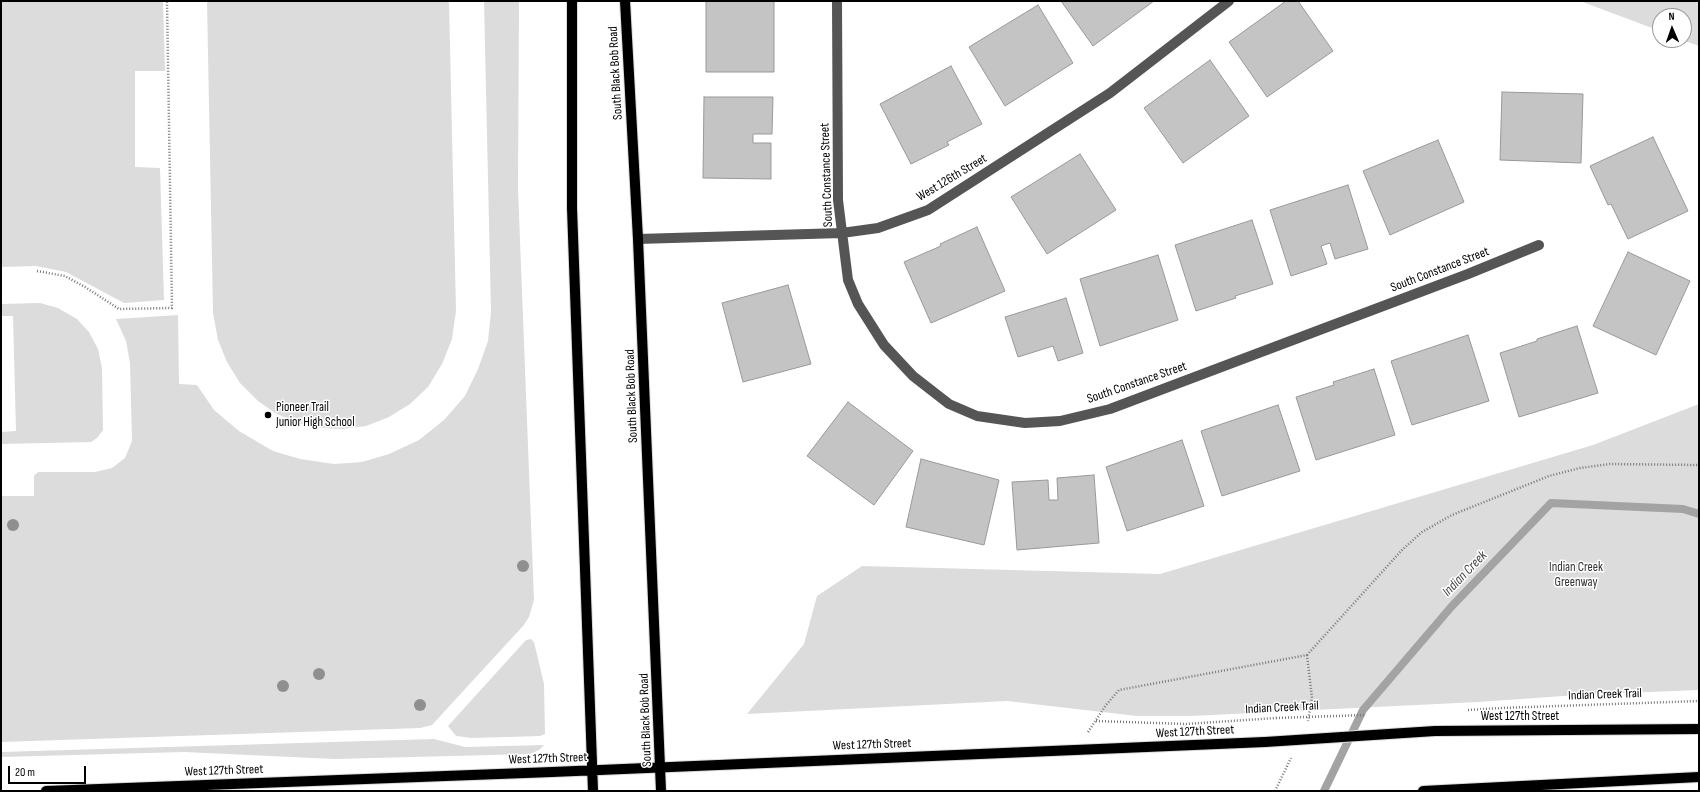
<!DOCTYPE html>
<html>
<head>
<meta charset="utf-8">
<style>
	body { margin:0 }
	#map { position:relative; width:1700px; height:792px; overflow:hidden; background:#fff; font-family:"Sofia Sans Condensed",sans-serif }
	canvas { display:block }
	.frame { position:absolute; inset:0; border:2px solid #000; pointer-events:none }
	.north { position:absolute; left:1652px; top:8px; width:40px; height:40px; box-sizing:border-box; background:#fff; border:1px solid #999; border-radius:50%; rotate:358deg; font-size:11px; font-weight:700; line-height:16px; text-align:center; color:#000 }
	.north::after { content:''; display:block; margin:auto; width:14px; height:18px; background:#000; clip-path:polygon(50% 0,100% 100%,50% 72%,0 100%) }
	.scale { position:absolute; left:8px; top:766px; width:78px; height:18px; box-sizing:border-box; border:2px solid #000; border-top:0; padding-left:5px; font-size:12px; line-height:14px; white-space:nowrap; color:#000; -webkit-text-stroke:3px #fff; paint-order:stroke }
</style>
</head>
<body>
<div id="map">
<canvas width="1700" height="792"></canvas>
<div class="frame"></div>
<div class="north">N</div>
<div class="scale">20 m</div>
</div>
<script>
const context = document.querySelector('canvas').getContext('2d');
context.lineJoin = 'round';
function fill(path, color) {
  context.fillStyle = color;
  context.fill(path, 'evenodd');
}
function poly(rows) {
  const path = new Path2D();
  for (const r of rows) {
    path.moveTo(r[0], r[1]);
    for (let i = 2; i < r.length; i += 2) path.lineTo(r[i], r[i + 1]);
  }
  return path;
}
function stroke(path, color, width, dash) {
  context.strokeStyle = color;
  context.lineWidth = width;
  context.lineCap = dash ? 'butt' : 'round';
  context.setLineDash(dash || []);
  context.stroke(path);
}
function write(font, color, halo, rows, align = 'center') {
  context.font = font + ' "Sofia Sans Condensed",sans-serif';
  context.lineWidth = 3;
  context.setLineDash([]);
  context.textBaseline = 'middle';
  context.strokeStyle = halo;
  context.fillStyle = color;
  for (const [text, x, y, turn = 0] of rows) {
    context.save();
    context.translate(x, y);
    context.rotate((+turn || 0) * Math.PI / 180);
    context.textAlign = isNaN(turn) ? turn : align;
    if (halo) context.strokeText(text, 0, 0);
    context.fillText(text, 0, 0);
    context.restore();
  }
}
fill(poly([
	[1,1,163,1,165,71,135,71,135,167,160,168,164,300,124,303,66,272,36,266,1,267],
	[207,1,449,1,456,311,452,339,442,364,428,387,410,404,389,417,366,426,343,429,320,428,298,423,275,413,258,401,240,383,227,362,218,340,213,313],
	[484,1,519,1,518,189,534,600,529,617,523,626,432,725,420,728,1,742,1,496,34,496,34,476,38,472,95,472,112,468,125,458,132,441,130,363,126,341,116,319,178,315,179,384,197,385,214,410,239,431,273,451,300,459,334,464,362,462,389,454,419,440,444,420,465,396,478,369,488,341,491,312],
	[1580,1,1699,1,1699,46,1682,40,1684,40,1684,16,1660,16,1660,31],
	[40,303,58,308,77,319,89,332,98,349,102,368,103,430,97,438,91,442,1,444,1,432,16,431,13,316,1,316,1,304],
	[1699,404,1699,690,1578,695,1478,702,1191,716,1137,716,1007,701,747,714,804,644,817,596,862,566,1160,574,1593,445],
	[531,639,534,642,544,684,545,734,540,736,472,738,456,736,448,726,526,640],
	[434,739,465,747,544,745,539,750,530,754,335,759,184,752,1,757,1,752]
]), '#dcdcdc');
stroke(poly([
	[1324,791,1363,710,1452,606,1551,503,1683,509,1699,514]
]), '#a3a3a3', 8);
const building = poly([
	[706,1,774,1,774,72,706,72,706,1],
	[1061,1,1154,1,1093,46,1061,1],
	[1286,1,1298,1,1333,51,1267,97,1229,42,1286,1],
	[1038,5,1073,63,1005,106,969,47,1038,5],
	[1210,60,1249,116,1183,163,1144,108,1210,60],
	[951,66,982,124,947,142,949,145,911,164,880,104,951,66],
	[1502,92,1583,94,1581,163,1500,160,1502,92],
	[704,97,773,97,772,134,753,134,753,143,771,143,771,179,703,178,704,97],
	[1653,137,1688,211,1628,239,1611,204,1608,205,1590,166,1653,137],
	[1438,140,1464,202,1390,235,1363,171,1438,140],
	[1080,154,1116,210,1047,254,1011,197,1080,154],
	[1348,185,1368,249,1335,259,1330,243,1321,246,1327,264,1291,276,1270,210,1348,185],
	[1252,220,1273,284,1235,296,1236,298,1196,311,1175,245,1252,220],
	[977,227,1005,291,931,323,904,262,941,246,940,244,977,227],
	[1628,252,1690,281,1656,355,1593,326,1628,252],
	[1158,255,1178,320,1100,346,1080,279,1158,255],
	[788,285,811,364,743,382,722,303,788,285],
	[1066,298,1083,353,1058,361,1053,346,1018,357,1005,317,1066,298],
	[1577,326,1598,393,1519,417,1500,353,1537,341,1537,339,1577,326],
	[1468,335,1489,401,1412,425,1391,361,1468,335],
	[1374,369,1395,435,1316,460,1296,397,1334,385,1333,382,1374,369],
	[848,402,913,451,874,505,807,456,848,402],
	[1278,405,1300,471,1222,496,1201,431,1278,405],
	[1182,440,1204,506,1127,531,1106,467,1182,440],
	[921,459,999,480,984,545,906,527,921,459],
	[1094,475,1099,543,1017,550,1012,482,1048,480,1049,500,1058,500,1057,478,1094,475]
]);
fill(building, '#c4c4c4');
stroke(building, '#999', 1);
const major = poly([
	[572,1,572,208,593,791],
	[625,1,638,239,661,791],
	[1435,731,1699,729],
	[46,791,552,772,1265,742],
	[1423,791,1699,777]
]);
stroke(major, '#dbdbdb', 12);
stroke(poly([
	[37,271,65,276,85,287,119,309,172,308,167,1],
	[1307,655,1401,551,1422,532,1452,515,1549,476,1580,468,1610,464,1699,465],
	[1307,655,1312,698,1308,721],
	[1468,710,1501,708,1699,701],
	[1096,721,1186,724,1276,718],
	[1088,732,1106,705,1119,690,1307,655],
	[1275,791,1291,758]
]), '#777', 2.5, [1, 2]);
stroke(poly([
	[837,1,838,200,848,280,858,304,884,345,913,376,949,404,977,416,1025,423,1060,421,1110,409,1468,274,1539,245],
	[638,239,842,233,878,228,928,210,1110,93,1229,1]
]), '#555', 10);
stroke(major, '#000', 10);
const majorBridge = poly([
	[1265,742,1435,731]
]);
stroke(majorBridge, '#dbdbdb', 12, []);
stroke(poly([
	[1276,718,1365,715]
]), '#777', 2.5, [1, 2]);
stroke(majorBridge, '#000', 10);
context.fillStyle = '#8f8f8f';
for (const [x, y] of [
	[13,525],
	[523,566],
	[319,674],
	[283,686],
	[420,705]
]) {
  context.beginPath();
  context.arc(x, y, 6, 0, 2 * Math.PI);
  context.fill();
}
for (const [x, y, r, color] of [
	[268,415,4,"#000"]
]) {
  const dot = new Path2D();
  dot.arc(x, y, r, 0, 2 * Math.PI);
  context.fillStyle = color;
  context.fill(dot);
  stroke(dot, '#fff', 1.5);
}
write('13px', '#000', '#fff', [
	["South Black Bob Road",616,73,-93],
	["South Constance Street",827,175,-92],
	["West 126th Street",952,178,-31],
	["South Constance Street",1440,270,-21],
	["South Constance Street",1137,383,-19],
	["South Black Bob Road",632,396,-92],
	["Indian Creek Trail",1605,695,-2],
	["Indian Creek Trail",1282,708,-3],
	["West 127th Street",1520,717],
	["South Black Bob Road",646,720,-92],
	["West 127th Street",1195,732,-3],
	["West 127th Street",872,745,-2],
	["West 127th Street",548,759,-2],
	["West 127th Street",224,771,-2]
]);
write('13px', '#000', '#fff', [
	["Pioneer Trail",276,408],
	["Junior High School",276,423]
], 'left');
write('13px', '#333', '#fff', [
	["Indian Creek",1576,568],
	["Greenway",1576,583]
]);
write('italic 14px', '#444', '#fff', [
	["Indian Creek",1465,574,-46]
]);
</script>
</body>
</html>
